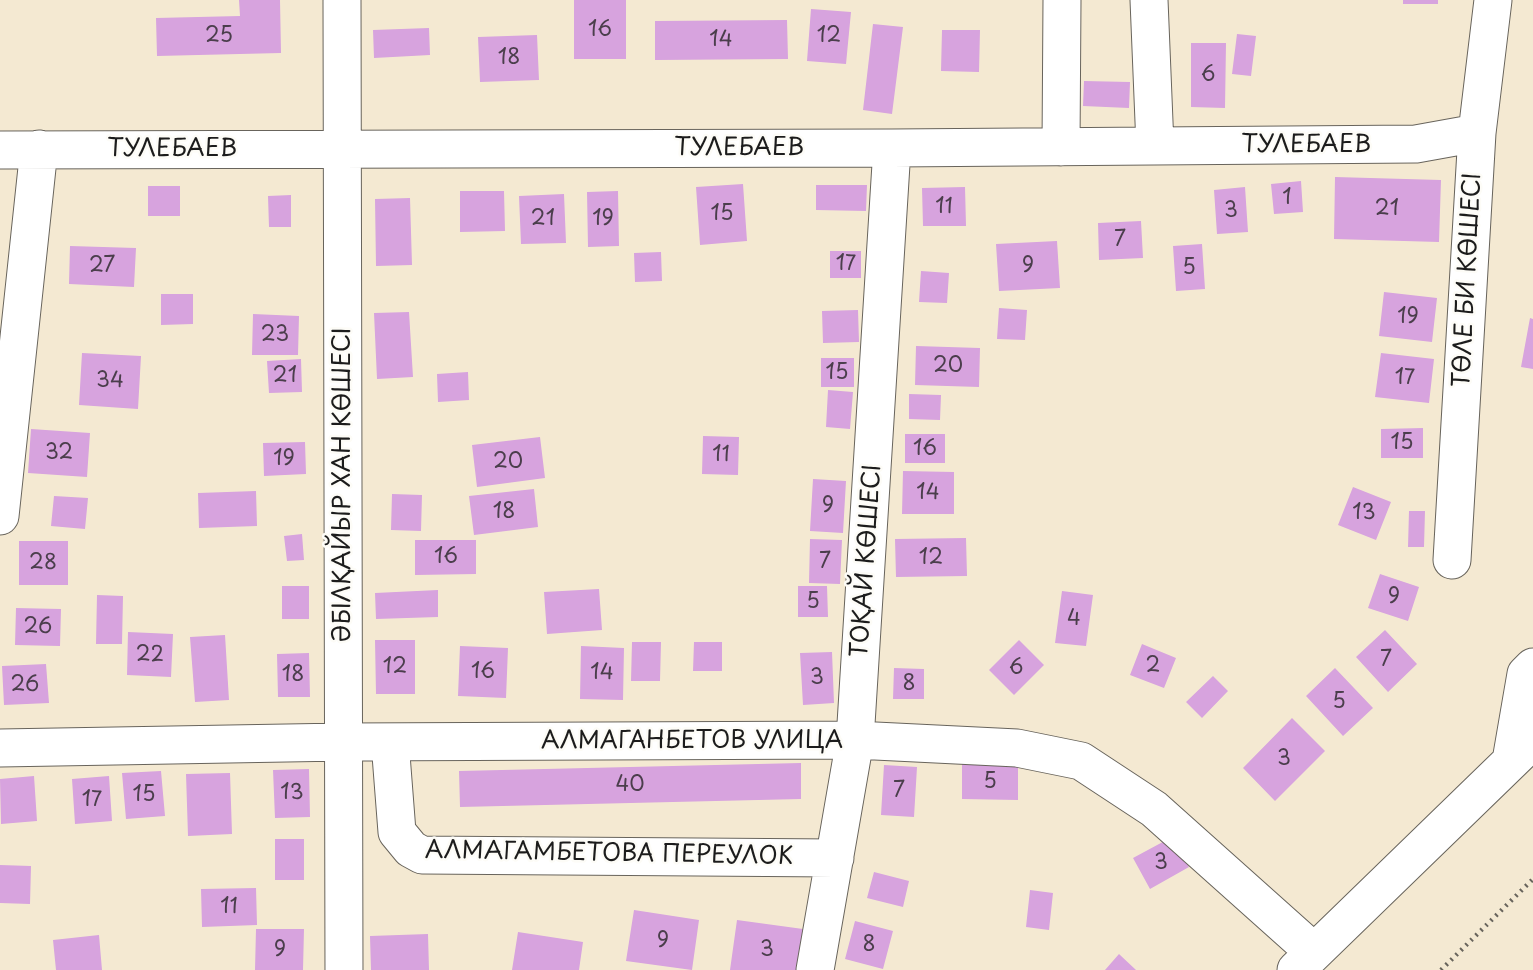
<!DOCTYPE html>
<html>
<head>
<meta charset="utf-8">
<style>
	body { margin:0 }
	canvas { display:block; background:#f4e9d2 }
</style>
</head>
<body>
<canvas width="1533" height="970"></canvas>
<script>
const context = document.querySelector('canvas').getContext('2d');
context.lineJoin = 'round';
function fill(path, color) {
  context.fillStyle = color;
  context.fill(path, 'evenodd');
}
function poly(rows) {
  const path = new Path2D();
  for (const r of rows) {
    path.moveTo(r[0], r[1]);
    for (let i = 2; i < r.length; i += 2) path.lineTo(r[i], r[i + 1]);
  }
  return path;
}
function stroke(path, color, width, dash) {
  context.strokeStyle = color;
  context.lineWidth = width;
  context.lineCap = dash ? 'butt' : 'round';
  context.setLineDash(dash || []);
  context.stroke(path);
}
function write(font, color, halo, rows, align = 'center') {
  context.font = font + ' "Playpen Sans",sans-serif';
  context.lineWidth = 5;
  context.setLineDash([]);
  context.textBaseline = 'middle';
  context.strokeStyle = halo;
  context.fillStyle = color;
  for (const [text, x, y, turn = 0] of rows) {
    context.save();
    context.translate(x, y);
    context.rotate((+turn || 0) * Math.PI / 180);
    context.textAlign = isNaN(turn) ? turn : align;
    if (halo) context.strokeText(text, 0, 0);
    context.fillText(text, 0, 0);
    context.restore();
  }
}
fill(poly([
	[239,0,280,0,281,53,157,56,156,18,240,16],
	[574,0,626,0,626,59,574,59],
	[1403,0,1438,0,1438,4,1403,4],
	[811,9,851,12,846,64,807,61],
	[787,20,788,59,655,60,655,21],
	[873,24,903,27,892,114,863,110],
	[429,28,430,55,374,58,373,30],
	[942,30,980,30,979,72,941,71],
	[1237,34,1256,36,1251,76,1232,74],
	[537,35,539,80,480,82,478,37],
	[1191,43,1226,43,1225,108,1191,107],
	[1084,81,1130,82,1129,108,1083,106],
	[1335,177,1441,180,1439,242,1334,239],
	[1301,181,1303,212,1274,214,1271,184],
	[743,184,747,241,700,245,696,187],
	[816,185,867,185,866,211,816,210],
	[148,186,180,186,180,216,148,216],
	[965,187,966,226,923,226,922,188],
	[1245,187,1248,232,1217,234,1214,190],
	[460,191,504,191,505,231,460,232],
	[618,191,619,246,588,247,587,192],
	[564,194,566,243,521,244,519,196],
	[291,195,291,227,269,227,268,196],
	[410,198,412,265,376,266,375,199],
	[1141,221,1143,258,1099,260,1098,223],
	[1057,241,1060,288,999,291,996,244],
	[1202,244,1205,289,1176,291,1173,246],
	[70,246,136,248,134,287,69,284],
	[830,251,861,251,861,278,830,278],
	[661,252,662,281,635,282,634,253],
	[921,271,949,273,947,303,919,302],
	[1384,292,1437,298,1432,342,1379,336],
	[161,294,193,294,193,324,161,325],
	[999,308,1027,310,1025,340,997,339],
	[858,310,859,342,823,343,822,311],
	[409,312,413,377,377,379,374,313],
	[253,314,299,316,298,355,252,355],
	[1530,318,1533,319,1533,369,1521,367],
	[916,346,980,348,979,387,915,385],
	[82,353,141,356,138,409,79,405],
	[1381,353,1434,359,1429,403,1375,397],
	[821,358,854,358,854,387,821,387],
	[301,359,302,392,269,393,267,361],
	[468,372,469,400,438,402,437,374],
	[828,390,853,392,850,429,826,427],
	[909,394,941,395,940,420,909,419],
	[1423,428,1423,458,1381,458,1381,429],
	[31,429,90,433,87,477,28,473],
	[905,434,945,434,945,463,905,463],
	[703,436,739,437,738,475,702,474],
	[540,437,545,478,477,487,472,445],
	[305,442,306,474,264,476,263,443],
	[903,471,954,472,954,514,902,514],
	[813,479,846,481,843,533,810,531],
	[1353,487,1391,502,1376,540,1338,525],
	[534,489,538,527,474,535,469,496],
	[256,491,257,526,199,528,198,493],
	[392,494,422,495,421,531,391,530],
	[54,496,88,498,85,529,51,526],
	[1409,511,1425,511,1424,547,1408,547],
	[302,534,304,560,287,561,284,536],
	[966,538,967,576,896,577,895,539],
	[810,539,842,540,840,584,809,583],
	[415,540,476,540,476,574,415,575],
	[19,541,68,541,68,585,19,585],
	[1380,574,1419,587,1408,621,1368,608],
	[282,586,309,586,309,619,282,619],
	[798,586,827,586,828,617,798,617],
	[599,589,602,630,547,634,544,592],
	[438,590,438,617,376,619,375,593],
	[1062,591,1093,595,1086,646,1055,643],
	[97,595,123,596,122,644,96,644],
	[16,608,61,609,60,646,15,645],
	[1385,630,1417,664,1388,692,1356,657],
	[128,632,173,634,171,677,127,675],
	[225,635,229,700,195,702,190,637],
	[375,640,415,640,415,694,376,694],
	[1019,640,1044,665,1014,695,989,670],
	[632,642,661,642,660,681,631,681],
	[694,642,722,642,722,671,693,671],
	[1142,644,1176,658,1164,688,1130,675],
	[460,646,508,648,506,698,458,696],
	[581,646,624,648,623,700,580,699],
	[832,652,834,703,803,705,800,653],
	[309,653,310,697,278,697,277,654],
	[46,664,49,703,4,705,2,666],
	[894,668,924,669,924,699,893,699],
	[1335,668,1373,708,1343,736,1306,696],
	[1213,676,1228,691,1202,718,1186,702],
	[1292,718,1325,751,1275,801,1243,768],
	[801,763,801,799,460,807,459,771],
	[962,764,1018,765,1018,800,962,799],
	[884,765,917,767,914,817,881,815],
	[309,769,310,817,275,818,273,770],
	[161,771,165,816,126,819,122,773],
	[230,773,232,834,188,836,186,774],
	[34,776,37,821,1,824,0,779],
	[109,776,112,821,75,824,72,779],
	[1172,837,1189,867,1150,889,1133,858],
	[275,839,304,839,304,880,275,880],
	[0,865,31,866,30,904,0,903],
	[874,872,909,881,903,907,867,898],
	[256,888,257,925,202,927,201,889],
	[1030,890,1053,893,1049,930,1026,927],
	[634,910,699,920,692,970,626,961],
	[737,920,803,929,797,970,730,970],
	[855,921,893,931,883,969,845,959],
	[256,929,304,929,303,970,255,970],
	[518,932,583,942,579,970,512,970],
	[428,934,429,970,371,970,370,936],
	[99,935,102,970,56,970,53,940],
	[1119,954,1136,970,1105,970]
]), '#d7a3de');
const minor = poly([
	[342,0,344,970],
	[1149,0,1155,146],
	[1061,147,1062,0],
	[0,150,892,148,1416,144,1477,133],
	[0,516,39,149],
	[1452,560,1477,133,1493,0],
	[390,742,397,832,411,849,422,855,835,858],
	[0,748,344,742,855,740,1017,748,1081,761,1154,809,1314,952],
	[1511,761,1526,674,1533,667],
	[815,970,855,740,892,148],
	[1296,970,1533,740]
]);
stroke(minor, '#68645c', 39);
stroke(poly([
	[1441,970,1533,879]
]), '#68645c', 4.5, [2, 5]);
stroke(minor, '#fff', 37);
write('21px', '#4b3e4c', null, [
	["16",600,30],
	["25",219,36],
	["12",829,36],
	["14",721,40],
	["18",509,58],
	["6",1208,75],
	["1",1287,198],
	["11",944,207],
	["21",1387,209],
	["3",1231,211],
	["15",722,214],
	["21",543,219],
	["19",603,219],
	["7",1120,240],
	["17",846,264],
	["27",102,266],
	["9",1028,266],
	["5",1189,268],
	["19",1408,317],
	["23",275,335],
	["20",948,366],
	["15",837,373],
	["21",285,376],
	["17",1405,378],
	["34",110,381],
	["15",1402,443],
	["16",925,449],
	["32",59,453],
	["11",721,455],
	["19",284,459],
	["20",508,462],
	["14",928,493],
	["9",828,506],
	["18",504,512],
	["13",1364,513],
	["16",446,557],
	["12",931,558],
	["7",825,562],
	["28",43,563],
	["9",1394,597],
	["5",813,602],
	["4",1074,619],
	["26",38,627],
	["22",150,655],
	["7",1386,660],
	["2",1153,666],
	["12",395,667],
	["6",1016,668],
	["16",483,672],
	["14",602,673],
	["18",293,675],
	["3",817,678],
	["8",909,684],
	["26",25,685],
	["5",1339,702],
	["3",1284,759],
	["5",990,782],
	["40",630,785],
	["7",899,791],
	["13",292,793],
	["15",144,795],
	["17",92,800],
	["3",1161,863],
	["11",229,907],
	["9",663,941],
	["8",869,945],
	["9",280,950],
	["3",767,950]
]);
write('24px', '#1c1c1c', '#fdfcf7', [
	["ТУЛЕБАЕВ",1306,145],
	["ТУЛЕБАЕВ",739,148],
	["ТУЛЕБАЕВ",172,149],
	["ТӨЛЕ БИ КӨШЕСІ",1468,280,-87],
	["ӘБІЛҚАЙЫР ХАН КӨШЕСІ",343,485,-90],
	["ТОҚАЙ КӨШЕСІ",867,561,-86],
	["АЛМАГАНБЕТОВ УЛИЦА",692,741],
	["АЛМАГАМБЕТОВА ПЕРЕУЛОК",609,854,1]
]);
</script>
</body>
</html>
